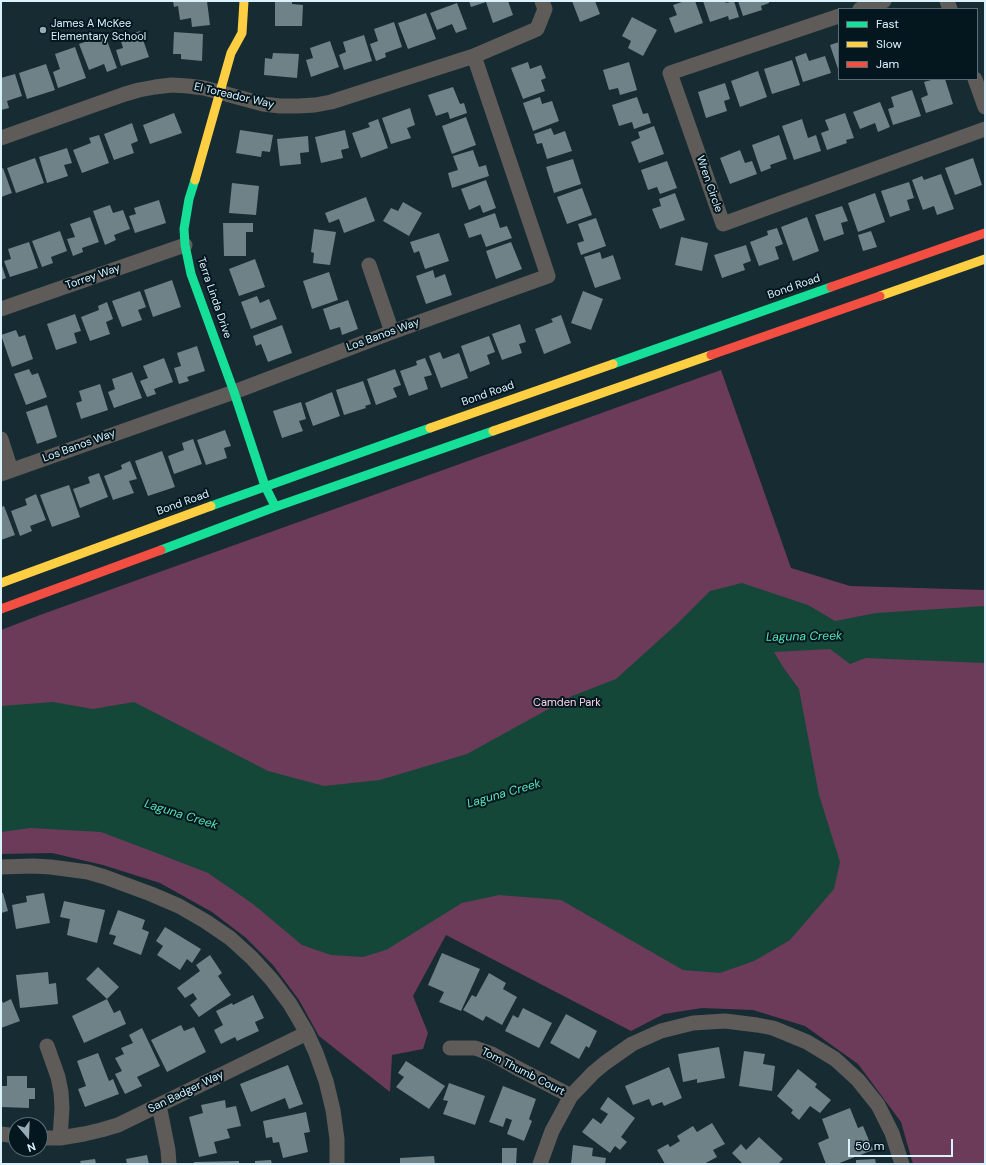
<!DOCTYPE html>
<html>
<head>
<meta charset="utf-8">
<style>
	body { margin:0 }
	#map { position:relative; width:986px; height:1165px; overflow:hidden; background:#172b32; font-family:"DM Sans",sans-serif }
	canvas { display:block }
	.frame { position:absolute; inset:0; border:2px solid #d9f2fd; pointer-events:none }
	.legend { position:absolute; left:838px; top:8px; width:140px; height:72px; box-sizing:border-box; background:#04171f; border:1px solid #596f78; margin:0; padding:5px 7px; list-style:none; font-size:12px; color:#d9f2fd }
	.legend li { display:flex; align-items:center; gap:8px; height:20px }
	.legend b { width:20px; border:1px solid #596f78 }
	.north { position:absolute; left:8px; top:1117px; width:40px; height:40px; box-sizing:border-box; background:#04171f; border:1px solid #596f78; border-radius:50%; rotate:161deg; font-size:11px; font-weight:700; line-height:16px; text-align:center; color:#d9f2fd }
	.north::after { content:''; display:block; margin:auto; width:14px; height:18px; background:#95acb6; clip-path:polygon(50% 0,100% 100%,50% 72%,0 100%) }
	.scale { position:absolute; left:848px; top:1139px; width:105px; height:18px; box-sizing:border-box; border:2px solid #d9f2fd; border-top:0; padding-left:5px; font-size:12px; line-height:14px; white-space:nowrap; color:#d9f2fd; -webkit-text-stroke:3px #04171f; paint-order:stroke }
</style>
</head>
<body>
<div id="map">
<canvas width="986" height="1165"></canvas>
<div class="frame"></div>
<ul class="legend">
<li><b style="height:5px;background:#16e098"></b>Fast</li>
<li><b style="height:5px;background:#ffcf43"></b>Slow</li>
<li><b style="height:5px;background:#f24e42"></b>Jam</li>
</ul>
<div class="north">N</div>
<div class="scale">50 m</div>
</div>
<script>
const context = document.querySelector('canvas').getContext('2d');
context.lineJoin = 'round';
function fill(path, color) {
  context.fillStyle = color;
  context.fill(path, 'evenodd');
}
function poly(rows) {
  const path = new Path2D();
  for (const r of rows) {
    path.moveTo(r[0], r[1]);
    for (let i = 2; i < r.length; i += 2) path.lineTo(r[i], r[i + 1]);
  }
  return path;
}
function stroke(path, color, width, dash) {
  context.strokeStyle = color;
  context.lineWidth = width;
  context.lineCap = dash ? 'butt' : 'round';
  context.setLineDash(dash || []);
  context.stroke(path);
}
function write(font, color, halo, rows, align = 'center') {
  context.font = font + ' "DM Sans",sans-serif';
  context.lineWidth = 4;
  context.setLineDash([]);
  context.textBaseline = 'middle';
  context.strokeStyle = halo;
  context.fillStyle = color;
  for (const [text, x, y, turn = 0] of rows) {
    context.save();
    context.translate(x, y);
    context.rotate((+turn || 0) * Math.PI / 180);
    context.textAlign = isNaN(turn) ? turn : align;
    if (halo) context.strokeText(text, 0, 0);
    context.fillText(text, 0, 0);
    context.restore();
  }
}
fill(poly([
	[721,370,791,568,850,586,985,590,985,1164,913,1164,901,1122,858,1064,805,1026,753,1010,702,1008,664,1014,631,1031,446,935,413,996,428,1033,423,1049,392,1055,390,1092,319,1036,299,1000,273,965,245,937,212,912,160,883,103,865,52,853,1,854,1,630,40,615]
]), '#6c3b59');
fill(poly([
	[742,583,808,605,835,621,876,613,985,606,985,663,866,658,850,664,830,649,774,652,783,667,799,689,819,795,840,862,834,889,790,940,754,961,720,973,683,970,561,900,499,895,462,903,386,950,363,957,331,955,302,945,253,904,208,873,154,852,101,832,30,828,1,832,1,706,53,702,93,709,134,702,268,771,324,786,380,780,467,754,572,696,616,679,678,623,710,591]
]), '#144737');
fill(poly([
	[173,1,207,1,210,25,192,27,191,18,180,20,178,6,174,7],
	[275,1,292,1,292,4,303,5,302,26,275,26],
	[469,1,508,1,513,15,493,23,486,2,471,7],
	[572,1,595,1,600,14,580,22],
	[685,1,695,1,703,23,675,33,669,18,677,15,673,5],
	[703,1,725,1,726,3,734,1,739,17,729,20,728,16,710,22],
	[738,1,769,1,769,3,761,6,762,10,743,16],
	[457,3,467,29,456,33,452,24,437,30,430,13],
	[426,13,436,39,408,49,398,23],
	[632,17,657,30,643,56,628,48,631,41,622,36],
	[394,22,402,47,385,53,386,57,376,61,370,44,378,41,374,29],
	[140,31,149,57,121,66,116,50,123,48,120,38],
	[174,32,203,34,202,61,181,59,181,54,173,54],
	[105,35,117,68,107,72,104,64,89,70,79,44],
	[364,35,372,61,344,70,339,55,346,52,343,42],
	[330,41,339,67,311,77,306,60,313,58,310,48],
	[839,42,839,72,830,45],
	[75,47,86,78,58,88,53,72,60,69,55,54],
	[273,53,299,54,297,78,264,75,265,58,272,59],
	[806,53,809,61,825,56,831,73,803,82,795,57],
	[792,60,800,85,772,94,764,69],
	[528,62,530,69,541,65,546,78,541,80,545,91,523,99,511,68],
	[629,62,637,90,620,95,618,88,609,90,603,70],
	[46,64,55,90,27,99,19,73],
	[758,71,767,97,740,107,731,81],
	[15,74,22,96,7,101,9,108,1,110,1,78],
	[935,79,945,79,953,104,926,113,921,98,928,95,924,82],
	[725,83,730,99,724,101,727,111,706,118,698,92],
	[453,87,460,104,464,103,467,113,450,119,448,112,436,116,428,95],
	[912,90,921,116,893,125,888,109,894,107,891,97],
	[540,97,542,104,552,101,559,121,533,131,523,103],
	[637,97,643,114,648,113,651,123,634,129,632,122,619,126,612,105],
	[880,102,890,127,878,132,875,123,860,129,853,112],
	[410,108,415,125,407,128,411,138,391,144,382,118],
	[174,113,182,133,150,144,143,125],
	[845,113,854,138,846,140,847,143,827,150,821,133,829,130,825,120],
	[466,117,476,145,452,154,442,126],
	[378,119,388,148,361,158,352,133,370,127,368,123],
	[802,119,808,138,816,135,821,151,794,160,782,126],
	[132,123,138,141,131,144,134,153,114,160,104,134],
	[654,126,664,154,639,163,631,142,640,138,638,132],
	[551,128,554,135,565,131,572,151,547,159,542,143,537,144,534,134],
	[240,130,273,135,270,152,262,151,261,157,236,153],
	[345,130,349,148,341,150,343,158,321,163,315,137],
	[99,135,109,163,82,173,73,150,91,143,89,138],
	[779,135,787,159,770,165,771,168,761,172,752,145],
	[308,136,309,152,300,153,301,164,280,166,277,139],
	[67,148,72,163,64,165,68,176,47,183,39,157],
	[473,150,479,167,486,165,489,176,452,188,448,173,458,170,453,156],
	[740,150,745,163,752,161,757,174,730,184,720,158],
	[35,158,44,183,16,193,7,168],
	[973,158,982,185,955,195,945,168],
	[573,159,581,184,554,193,546,167],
	[667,161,677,188,660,194,657,187,648,190,641,170],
	[3,168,12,193,1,197,1,169],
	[941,174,954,209,937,215,934,206,923,210,912,180,922,176,924,180],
	[486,180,496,208,483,213,480,205,469,210,461,189],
	[909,182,914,198,907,200,910,210,890,217,881,191],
	[232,183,259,186,256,215,229,213],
	[582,188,592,215,567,224,557,197],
	[675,193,685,220,660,229,652,209,661,206,659,199],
	[875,193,885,222,858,232,848,203],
	[366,197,375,221,344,233,339,219,329,223,325,213],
	[159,200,166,223,135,233,129,216,136,214,134,208],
	[403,202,422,213,409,236,383,221,391,208,398,211],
	[110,205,113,213,123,210,130,229,114,235,116,240,105,245,93,211],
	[842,206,848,221,841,223,844,234,824,241,815,215],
	[495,213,500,228,507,226,512,238,486,247,481,234,469,238,464,224],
	[90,217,99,242,82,248,83,252,73,256,67,239,75,237,70,224],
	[807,217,819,251,793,261,781,227],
	[596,218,606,246,581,255,577,243,584,241,578,224],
	[223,223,253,223,253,232,246,232,246,256,224,256],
	[777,228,783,244,775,247,779,259,759,266,750,242,768,235,767,231],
	[314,229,336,232,330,265,313,263,314,253,311,252],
	[60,231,67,251,51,257,53,263,42,267,32,241],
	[871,231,877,247,863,251,858,235],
	[439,233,449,261,425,269,419,251,414,253,410,242],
	[681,237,708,243,702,271,675,265],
	[29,242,38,268,10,277,4,261,11,259,8,249],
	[511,242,522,269,496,279,486,251],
	[746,245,751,261,743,264,745,270,722,278,714,255],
	[600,252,602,259,613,255,621,279,595,288,584,257],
	[255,259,265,287,239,296,229,269],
	[1,263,6,278,1,280],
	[433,270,435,278,445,274,452,295,426,304,416,276],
	[329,272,338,300,312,309,303,281],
	[172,280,181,307,153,317,144,290],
	[140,291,146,307,138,310,142,320,122,327,112,301],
	[583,291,603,299,591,330,571,323],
	[257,296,260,303,269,299,277,319,251,329,241,302],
	[348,300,358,329,342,335,340,327,330,330,323,309],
	[107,302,113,319,106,322,110,334,90,341,81,317,99,310,98,306],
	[75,314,81,331,74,333,77,343,56,350,47,324],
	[561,315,571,343,544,354,535,329,553,322,551,319],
	[520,324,526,342,519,344,522,353,502,360,492,334],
	[282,325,292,353,268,362,261,344,256,346,253,336],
	[16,330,19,337,25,335,33,359,12,367,1,335],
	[489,336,495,352,487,355,490,364,470,372,461,346],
	[197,346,205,371,187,377,189,381,179,384,174,368,181,366,177,353],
	[440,352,443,359,459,353,468,378,441,388,429,356],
	[164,358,173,382,154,389,156,394,147,397,140,381,148,378,143,366],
	[425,358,432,375,424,377,428,389,409,396,400,371,417,365,416,361],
	[29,369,32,375,38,373,47,397,26,405,14,374],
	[395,369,401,385,393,388,397,397,376,405,367,379],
	[132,372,142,398,114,408,108,392,115,389,112,379],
	[363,381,371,404,365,406,366,408,344,415,336,390],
	[100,384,108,410,81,419,76,403,82,401,79,391],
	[332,392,340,416,313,426,305,403],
	[301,402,306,419,299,421,303,431,282,438,273,411],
	[47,405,57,437,37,444,26,412],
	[225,430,231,446,224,448,227,458,206,465,197,440],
	[193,439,202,464,174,474,168,456,184,450,182,443],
	[162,451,175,487,148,496,135,461],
	[130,461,137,479,129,481,134,493,113,500,104,476,122,469,121,465],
	[99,473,108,497,80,508,73,489,90,483,88,477],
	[69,485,80,517,52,527,40,495],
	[36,494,46,520,30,526,32,531,20,536,11,511,27,505,25,499],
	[4,506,15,535,1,540,1,507],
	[1,893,3,893,8,911,1,913],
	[44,893,50,923,16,929,12,905,27,902,26,896],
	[64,901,105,910,97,943,67,935,70,919,60,917],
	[118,910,145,920,142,929,149,932,141,955,113,944,116,936,109,934],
	[165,927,201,949,192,963,187,959,180,970,157,955,163,946,156,941],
	[442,953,480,969,461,1011,439,1002,444,992,428,985],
	[210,955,222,973,218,976,231,995,199,1017,190,1005,197,999,193,993,185,998,177,988,200,971,196,965],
	[98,967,119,987,107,999,86,979],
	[48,972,49,984,56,983,58,1004,20,1008,16,975],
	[489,973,506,983,503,989,517,997,502,1025,486,1016,483,1021,463,1010,472,995,476,997],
	[253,995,264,1018,255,1022,259,1031,237,1041,235,1037,221,1044,214,1030,223,1025,216,1011,232,1003,233,1005],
	[1,999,3,1003,11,999,20,1021,1,1028],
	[107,999,114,1013,120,1010,126,1024,84,1043,72,1016],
	[523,1008,552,1023,539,1048,505,1031,513,1015,518,1018],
	[566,1014,597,1031,589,1048,586,1046,579,1059,550,1043],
	[181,1025,184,1031,194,1027,206,1052,167,1072,151,1040],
	[142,1028,160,1066,137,1077,142,1086,125,1094,115,1074,122,1071,115,1058,124,1054,121,1048,133,1043,129,1035],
	[719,1047,725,1078,697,1083,697,1079,683,1082,678,1054],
	[744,1051,765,1054,763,1064,775,1066,772,1091,739,1086],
	[98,1053,109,1081,113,1079,119,1094,85,1107,78,1089,86,1086,77,1061],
	[406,1061,445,1086,429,1109,396,1087,404,1077,398,1073],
	[288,1065,303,1104,289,1109,285,1098,251,1112,240,1084],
	[669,1067,682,1098,664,1106,662,1102,652,1106,649,1099,633,1105,625,1086],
	[798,1069,817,1084,815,1087,831,1100,820,1113,810,1106,799,1120,791,1113,793,1110,777,1096],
	[7,1076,27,1076,27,1088,35,1088,35,1099,29,1099,29,1108,1,1107,1,1086,7,1086],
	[449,1083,485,1096,475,1125,443,1114,448,1101,443,1100],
	[503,1086,536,1099,529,1119,532,1121,524,1141,507,1134,512,1120,506,1118,503,1127,489,1122],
	[608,1097,635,1118,621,1137,627,1142,620,1150,615,1146,610,1153,582,1132,593,1118,601,1124,608,1114,600,1109],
	[225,1100,226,1108,236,1106,241,1126,227,1129,230,1138,214,1142,217,1153,199,1157,189,1117,203,1113,201,1105],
	[850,1108,858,1128,863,1126,873,1150,837,1164,826,1164,818,1143,829,1138,822,1119],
	[306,1112,310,1132,304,1133,308,1152,283,1158,279,1142,273,1143,272,1137,266,1138,263,1121],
	[712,1123,725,1144,713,1150,717,1157,704,1164,665,1164,657,1150,668,1144,670,1147,680,1141,677,1136,693,1126,697,1132],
	[759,1137,783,1159,778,1164,743,1164,732,1153,741,1144,746,1150],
	[573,1145,593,1148,592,1156,606,1158,605,1164,571,1164],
	[502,1148,517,1148,516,1164,502,1164],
	[147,1155,149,1164,127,1164,126,1159],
	[434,1156,435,1164,400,1164,400,1158],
	[95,1159,96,1164,81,1164,80,1161],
	[875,1159,876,1164,856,1164,856,1160],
	[271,1160,272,1164,255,1164,255,1161],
	[239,1161,239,1164,194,1164,194,1162]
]), '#6e8287');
stroke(poly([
	[947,1,950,9],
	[860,9,884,1],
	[839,16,670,73,723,224,985,129],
	[975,79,985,107],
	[1,138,125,94,139,90,155,87,172,85,188,86,204,88,263,104,280,106,298,106,315,105,331,102,474,56,537,29,545,9,542,1],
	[369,265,392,332],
	[1,309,185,245],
	[1,439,11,470],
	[1,474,234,392,392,332,548,276,474,56],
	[1,867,33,866,51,867,88,872,105,877,151,894,179,906,205,921,230,938,252,958,272,980,290,1004,307,1033,316,1053,326,1081,333,1110,337,1139,337,1164],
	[47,1046,58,1077,61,1092,62,1108,60,1138],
	[450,1048,475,1048,492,1054,515,1067,571,1096],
	[159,1105,168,1150,169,1164],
	[1,1134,16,1136],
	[40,1138,60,1138,84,1134,101,1130,118,1125,307,1033],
	[540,1164,552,1131,571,1096,593,1073,605,1063,632,1044,661,1031,693,1023,725,1021,757,1025,773,1028,807,1042,835,1059,858,1080,878,1105,892,1133,902,1164]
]), '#5e5b59', 15);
stroke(poly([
	[195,180,189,199,184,229,185,245,191,274,234,392,265,486,274,504],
	[613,364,831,287],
	[211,506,430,428],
	[161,550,275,507,493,431]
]), '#16e098', 9);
stroke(poly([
	[195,180,231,53,242,33,244,1],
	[880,296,985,259],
	[430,428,613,364],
	[493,431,711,355],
	[1,583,211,506]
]), '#ffcf43', 9);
stroke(poly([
	[831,287,985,233],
	[711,355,880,296],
	[1,609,161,550]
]), '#f24e42', 9);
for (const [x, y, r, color] of [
	[43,30,4,"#95acb6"]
]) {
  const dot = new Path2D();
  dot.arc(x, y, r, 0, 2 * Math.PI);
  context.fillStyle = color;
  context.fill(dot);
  stroke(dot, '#04171f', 1.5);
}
write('11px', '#d9f2fd', '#04171f', [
	["James A McKee",51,24],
	["Elementary School",51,37]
], 'left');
write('11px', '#d9f2fd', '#04171f', [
	["El Toreador Way",234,96,13],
	["Wren Circle",709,184,71],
	["Torrey Way",93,277,-19],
	["Bond Road",794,287,-19],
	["Terra Linda Drive",214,298,71],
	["Los Banos Way",383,335,-20],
	["Bond Road",488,394,-19],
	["Los Banos Way",79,446,-20],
	["Bond Road",183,503,-20],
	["Tom Thumb Court",523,1072,27],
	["San Badger Way",186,1092,-26]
]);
write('11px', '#fdd2e7', '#04171f', [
	["Camden Park",567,703]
]);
write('italic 12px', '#5be4b5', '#04171f', [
	["Laguna Creek",804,637,-1],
	["Laguna Creek",504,794,-16],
	["Laguna Creek",181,815,17]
]);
</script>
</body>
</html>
